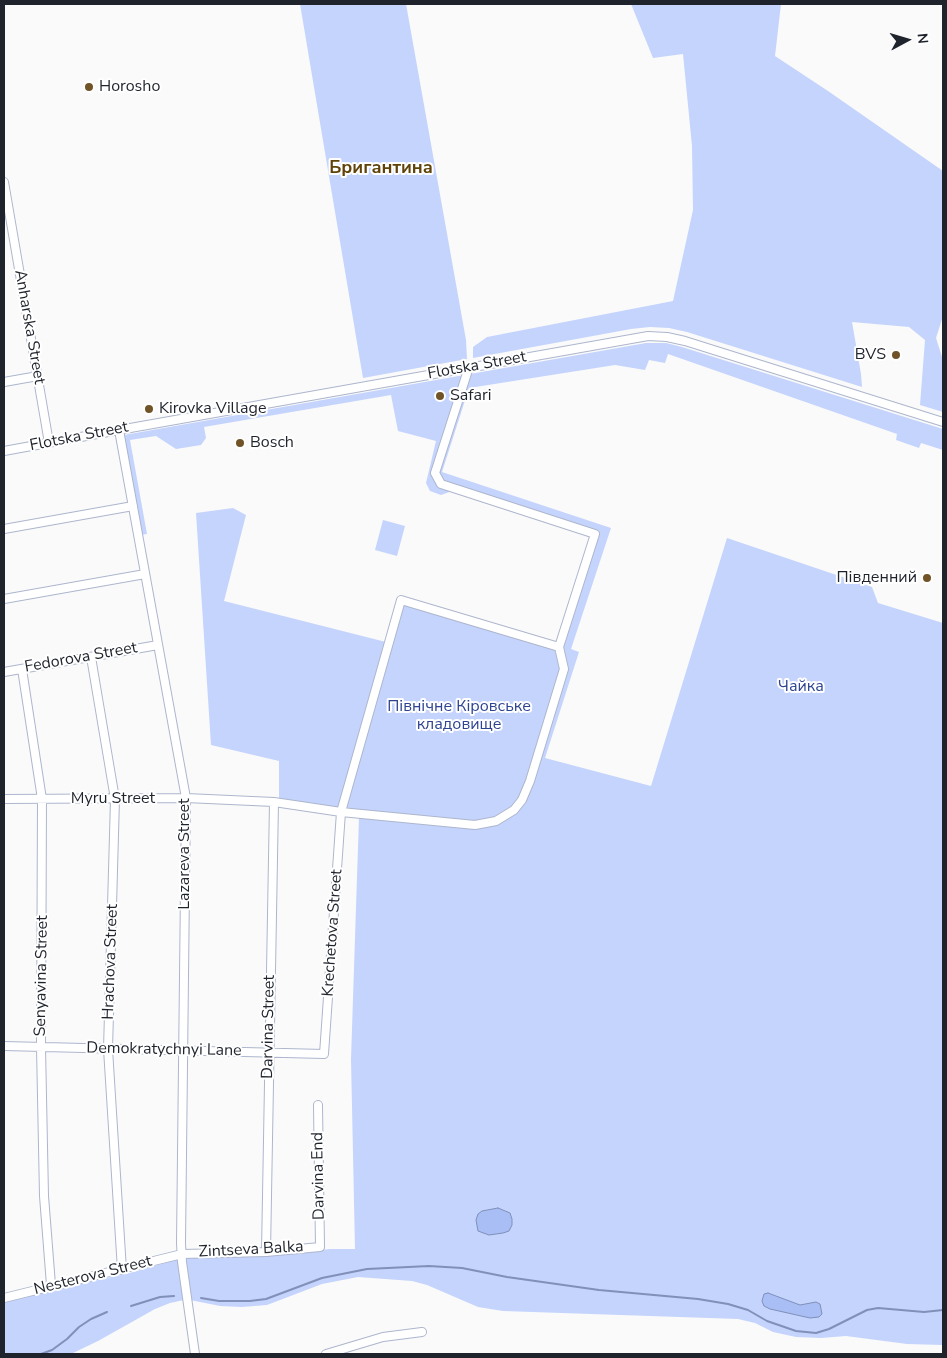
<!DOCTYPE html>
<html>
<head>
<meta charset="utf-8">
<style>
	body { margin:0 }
	#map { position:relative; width:947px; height:1358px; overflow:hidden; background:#fafafa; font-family:"Nunito Sans",sans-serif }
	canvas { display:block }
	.frame { position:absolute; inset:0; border:5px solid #1f232c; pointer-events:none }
	.north { position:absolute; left:882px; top:15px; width:50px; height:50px; -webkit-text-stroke:4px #fff; paint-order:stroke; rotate:84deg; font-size:14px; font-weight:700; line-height:20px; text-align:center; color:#1f232c }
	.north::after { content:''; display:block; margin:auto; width:18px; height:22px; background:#1f232c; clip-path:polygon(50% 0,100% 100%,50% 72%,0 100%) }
</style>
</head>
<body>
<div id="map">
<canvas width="947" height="1358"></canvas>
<div class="frame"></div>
<div class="north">N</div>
</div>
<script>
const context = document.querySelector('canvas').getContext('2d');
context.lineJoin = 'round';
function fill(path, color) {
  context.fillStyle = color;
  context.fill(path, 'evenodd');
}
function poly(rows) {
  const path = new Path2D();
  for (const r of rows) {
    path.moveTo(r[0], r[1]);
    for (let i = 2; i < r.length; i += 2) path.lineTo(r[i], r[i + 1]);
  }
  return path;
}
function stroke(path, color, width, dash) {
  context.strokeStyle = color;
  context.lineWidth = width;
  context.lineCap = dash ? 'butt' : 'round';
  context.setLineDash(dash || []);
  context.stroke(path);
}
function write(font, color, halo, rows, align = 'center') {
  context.font = font + ' "Nunito Sans",sans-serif';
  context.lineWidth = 4;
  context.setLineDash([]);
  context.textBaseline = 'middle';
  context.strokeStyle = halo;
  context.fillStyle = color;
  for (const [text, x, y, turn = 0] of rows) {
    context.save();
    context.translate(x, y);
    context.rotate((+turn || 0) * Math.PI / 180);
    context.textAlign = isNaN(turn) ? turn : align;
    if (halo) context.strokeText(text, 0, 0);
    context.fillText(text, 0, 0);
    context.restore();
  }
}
fill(poly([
	[300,4,406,4,466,340,467,359,363,378],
	[631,4,781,4,775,56,828,91,943,171,943,316,936,338,943,360,943,412,920,405,925,340,909,327,852,322,861,374,862,387,687,332,669,328,650,327,631,329,473,358,473,347,487,337,673,301,693,210,692,146,683,54,653,58],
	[646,343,666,343,682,347,943,429,943,450,921,443,919,448,896,440,897,434,668,354,665,363,649,360,645,370,615,365,469,388,442,472,611,528,571,649,579,652,545,758,651,786,727,538,872,587,878,603,943,623,943,1345,907,1344,846,1336,821,1338,796,1337,773,1332,755,1323,738,1319,503,1311,478,1307,427,1285,412,1281,358,1277,322,1284,267,1305,242,1307,220,1306,190,1300,185,1257,266,1256,330,1249,355,1249,351,1059,359,817,475,828,497,824,516,813,521,808,541,757,568,670,563,643,557,641,591,537,452,491,441,495,430,491,426,483,436,441,398,431,391,395,204,427,206,438,201,445,176,449,156,436,130,440,147,534,141,535,124,435],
	[233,508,246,515,224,601,386,642,340,810,279,801,279,761,211,745,196,513],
	[383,520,405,526,397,556,375,550],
	[403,605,555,650,560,671,534,761,517,804,501,816,474,822,345,810],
	[179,1259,184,1300,170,1303,155,1309,98,1341,71,1354,4,1354,4,1302,52,1289,126,1274]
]), '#c4d4fc');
const water = poly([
	[498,1208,510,1213,512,1219,512,1225,509,1231,503,1233,489,1235,478,1231,476,1220,478,1214,482,1211,498,1208],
	[768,1293,800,1305,816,1302,820,1304,822,1314,819,1317,810,1318,770,1309,764,1306,762,1301,764,1294,768,1293]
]);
fill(water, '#a9bef5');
stroke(water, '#8090b9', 1);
stroke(poly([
	[201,1298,219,1301,250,1301,266,1299,322,1278,367,1269,429,1266,462,1268,507,1277,599,1290,698,1299,728,1304,748,1310,767,1321,796,1331,816,1333,829,1329,867,1310,878,1308,924,1312,943,1310],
	[131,1306,160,1297,174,1296],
	[41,1354,52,1350,67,1339,79,1327,91,1319,107,1312]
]), '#8090b9', 2);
const minor = poly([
	[4,182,49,443],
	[4,382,38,376],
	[119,430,186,798,181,1243,182,1262,195,1354],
	[4,451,119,430,648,336,667,337,685,341,943,422],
	[4,529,133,506],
	[4,599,145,574],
	[91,657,115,799,108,1049,122,1270],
	[22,669,42,799,41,1047,44,1196,51,1285],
	[4,672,158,645],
	[4,799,186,798,274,802,341,812,475,825,496,821,514,810,522,800,530,781,564,669,559,647,595,534,441,484,435,473,469,367],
	[4,1046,324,1054,341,812,401,600,559,647],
	[266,1252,274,802],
	[4,1298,182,1254,266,1252,320,1247,318,1105],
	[326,1354,383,1337,422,1332]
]);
stroke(minor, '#adb6cd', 10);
stroke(minor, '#fff', 8);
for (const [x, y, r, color] of [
	[89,87,5,"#705326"],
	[896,355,5,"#705326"],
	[440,396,5,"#705326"],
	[149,409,5,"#705326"],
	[240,443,5,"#705326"],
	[927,578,5,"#705326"]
]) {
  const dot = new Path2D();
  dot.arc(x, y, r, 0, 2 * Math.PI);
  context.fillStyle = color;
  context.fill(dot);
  stroke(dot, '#fff', 2);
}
write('16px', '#1f232c', '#fff', [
	["Horosho",99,87],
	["BVS",886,355,"right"],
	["Safari",450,396],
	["Kirovka Village",159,409],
	["Bosch",250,443],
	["Південний",917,578,"right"]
], 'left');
write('16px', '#1f232c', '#fff', [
	["Anharska Street",29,327,80],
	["Flotska Street",477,366,-10],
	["Flotska Street",79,437,-11],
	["Fedorova Street",81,658,-10],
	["Myru Street",113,799],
	["Lazareva Street",185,854,-90],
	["Krechetova Street",333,933,-86],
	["Hrachova Street",111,962,-88],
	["Senyavina Street",42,976,-89],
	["Darvina Street",269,1027,-89],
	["Demokratychnyi Lane",164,1050,1],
	["Darvina End",319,1176,-91],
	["Zintseva Balka",251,1250,-3],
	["Nesterova Street",93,1276,-14]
]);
write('16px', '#2e4492', '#fff', [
	["Чайка",801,687],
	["Північне Кіровське",459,707],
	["кладовище",459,725]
]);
write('bold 18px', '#604208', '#fff', [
	["Бригантина",381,169]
]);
</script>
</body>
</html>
